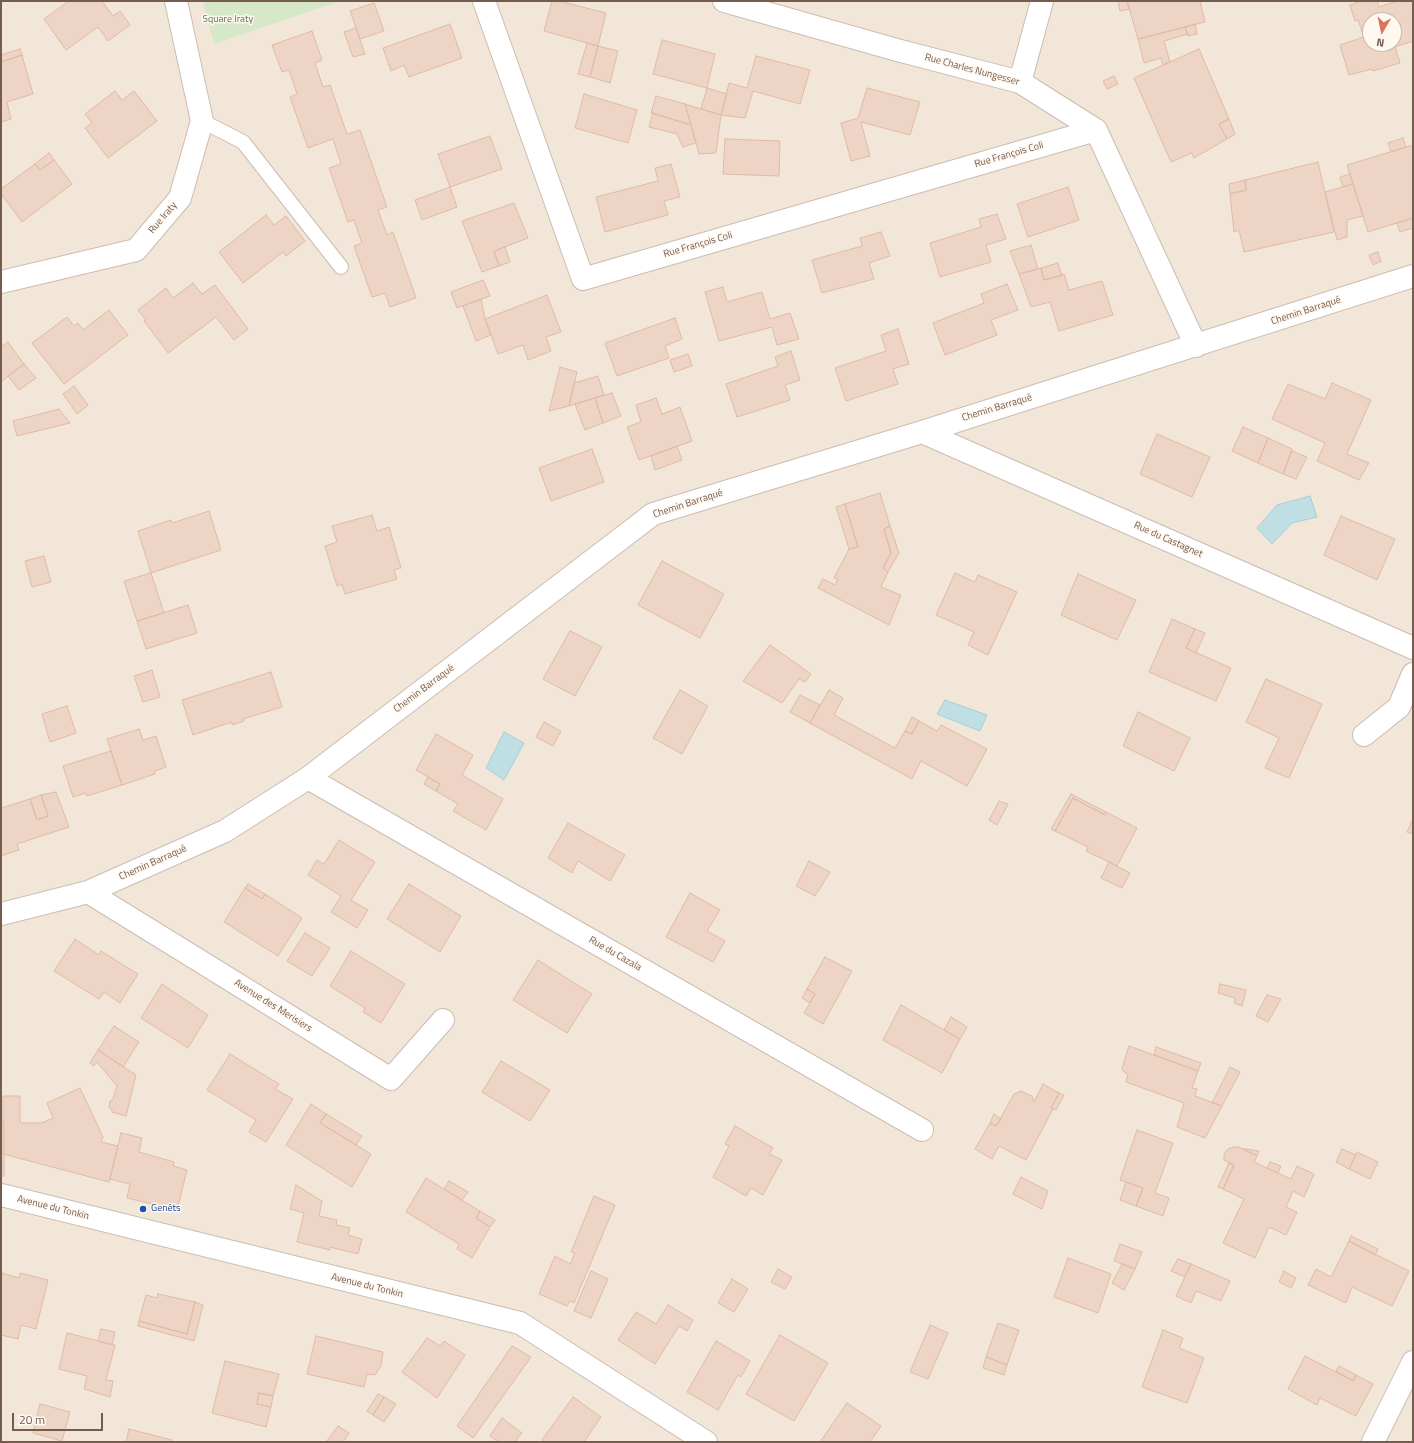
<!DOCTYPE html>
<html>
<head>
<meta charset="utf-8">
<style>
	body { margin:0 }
	#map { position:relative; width:1414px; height:1443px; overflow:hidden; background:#fbf4ea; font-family:"Titillium Web",sans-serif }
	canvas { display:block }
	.frame { position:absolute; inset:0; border:2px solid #745c4f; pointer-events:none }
	.north { position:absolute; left:1362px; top:12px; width:40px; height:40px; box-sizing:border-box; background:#fef8f1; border:1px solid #c7bab0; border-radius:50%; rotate:189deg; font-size:11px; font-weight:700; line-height:16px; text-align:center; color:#745c4f }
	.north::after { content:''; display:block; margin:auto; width:14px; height:18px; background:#db745a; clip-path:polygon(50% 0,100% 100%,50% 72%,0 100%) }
	.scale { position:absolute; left:12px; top:1413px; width:91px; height:18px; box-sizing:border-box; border:2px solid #745c4f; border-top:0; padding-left:5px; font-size:12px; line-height:14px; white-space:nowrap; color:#745c4f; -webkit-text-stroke:3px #fef8f1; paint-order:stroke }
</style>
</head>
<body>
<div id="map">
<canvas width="1414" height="1443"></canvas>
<div class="frame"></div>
<div class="north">N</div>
<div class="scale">20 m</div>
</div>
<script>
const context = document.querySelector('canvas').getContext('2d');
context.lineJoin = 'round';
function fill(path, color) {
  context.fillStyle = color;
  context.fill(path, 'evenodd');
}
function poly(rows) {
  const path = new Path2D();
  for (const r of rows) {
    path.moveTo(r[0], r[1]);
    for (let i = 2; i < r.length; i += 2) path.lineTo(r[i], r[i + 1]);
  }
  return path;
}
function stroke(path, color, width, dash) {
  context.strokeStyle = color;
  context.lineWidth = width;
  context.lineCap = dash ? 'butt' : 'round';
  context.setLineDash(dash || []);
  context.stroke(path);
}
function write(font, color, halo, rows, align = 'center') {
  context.font = font + ' "Titillium Web",sans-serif';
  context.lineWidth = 3;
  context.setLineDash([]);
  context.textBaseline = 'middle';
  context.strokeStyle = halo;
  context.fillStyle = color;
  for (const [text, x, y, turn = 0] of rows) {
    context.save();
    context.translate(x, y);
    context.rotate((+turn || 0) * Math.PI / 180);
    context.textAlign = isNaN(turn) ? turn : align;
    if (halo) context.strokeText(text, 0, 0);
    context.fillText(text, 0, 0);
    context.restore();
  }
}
fill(poly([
	[1,1,1413,1,1413,1442,1,1442],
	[1370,20,1394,20,1394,44,1370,44]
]), '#f2e6d9');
fill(poly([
	[203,1,340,1,214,44]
]), '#d7e8c9');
const water = poly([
	[1310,496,1317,517,1292,523,1272,544,1257,528,1277,505,1310,496],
	[945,700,987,715,980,731,937,714,945,700],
	[504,732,524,743,504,780,486,768,504,732]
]);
fill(water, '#c0dfe4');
stroke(water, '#a7cfd5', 1);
const building = poly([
	[69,1,102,1,113,16,120,11,130,25,108,41,98,27,66,50,44,19,69,1],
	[552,1,559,1,606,13,598,46,544,31,552,1],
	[1118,1,1127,1,1129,9,1120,11,1118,1],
	[1127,1,1200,1,1205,22,1138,39,1127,1],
	[1361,1,1377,1,1379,7,1397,1,1413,1,1413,41,1395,47,1400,63,1373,71,1372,69,1349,75,1340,45,1364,37,1358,20,1355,21,1350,5,1361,1],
	[1370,20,1394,20,1394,44,1370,44,1370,20],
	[374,3,384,31,360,39,350,11,374,3],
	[450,24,462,58,409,77,404,65,391,71,383,48,450,24],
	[1195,24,1197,34,1188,36,1185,27,1195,24],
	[1185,27,1188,34,1164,41,1170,62,1163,65,1161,58,1144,63,1138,39,1185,27],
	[356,28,365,54,353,57,344,32,356,28],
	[312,31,322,60,315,63,323,87,330,85,347,134,360,130,387,207,378,210,387,235,393,232,416,298,390,307,385,293,372,297,354,246,362,243,354,220,348,222,329,168,341,164,333,139,308,148,290,97,297,94,289,70,282,72,272,45,312,31],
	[662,40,715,54,707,88,653,74,662,40],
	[587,43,598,46,590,77,578,74,587,43],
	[598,46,618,51,610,83,590,77,598,46],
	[20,49,22,55,1,62,1,55,20,49],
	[1199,49,1229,119,1219,124,1227,139,1194,158,1192,153,1171,162,1134,78,1199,49],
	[22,55,33,94,7,102,11,119,1,122,1,62,22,55],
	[756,56,810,70,800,104,753,91,745,118,721,115,729,83,747,88,756,56],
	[1114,76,1118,84,1107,89,1103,81,1114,76],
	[707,88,727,94,721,115,701,109,707,88],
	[867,88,920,102,910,135,861,122,870,156,851,161,841,123,858,118,867,88],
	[115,91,122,100,134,91,157,121,108,158,85,128,92,123,85,114,115,91],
	[584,94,637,110,628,143,575,128,584,94],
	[656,96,685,104,691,125,651,113,656,96],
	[685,104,721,115,716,153,699,154,685,104],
	[653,113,691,125,696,143,683,147,677,134,649,127,653,113],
	[1229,119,1235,134,1227,139,1219,124,1229,119],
	[490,136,502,169,450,187,438,154,490,136],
	[1403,138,1406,147,1391,152,1388,143,1403,138],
	[725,139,780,141,779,176,723,174,725,139],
	[1413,145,1413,218,1368,232,1347,165,1413,145],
	[49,153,54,160,40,170,35,164,49,153],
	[54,160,72,184,22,222,1,194,1,189,35,164,40,170,54,160],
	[1318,162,1334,232,1244,252,1239,230,1234,232,1230,194,1246,190,1245,180,1318,162],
	[671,164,680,197,664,201,668,215,605,232,596,197,658,181,655,168,671,164],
	[1350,174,1353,184,1343,187,1340,177,1350,174],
	[1245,180,1246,190,1230,194,1229,184,1245,180],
	[1353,184,1363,216,1347,220,1347,237,1337,240,1325,192,1353,184],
	[450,187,457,207,422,220,415,200,450,187],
	[1068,187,1079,220,1028,237,1017,204,1068,187],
	[514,203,528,238,494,251,499,266,482,272,462,221,514,203],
	[997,214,1006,239,986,245,991,262,940,277,930,243,981,227,979,219,997,214],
	[266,215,274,225,286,216,305,241,286,256,283,252,243,283,219,252,266,215],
	[1412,218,1413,228,1400,232,1397,223,1412,218],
	[881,232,890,256,869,263,874,279,822,293,812,260,862,246,860,238,881,232],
	[1031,245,1038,269,1019,274,1010,251,1031,245],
	[505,247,510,262,499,266,494,251,505,247],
	[1378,252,1381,261,1373,265,1369,255,1378,252],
	[1058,263,1062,276,1044,280,1041,268,1058,263],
	[1041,268,1044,280,1064,274,1069,290,1102,281,1113,315,1059,331,1050,302,1031,307,1019,274,1041,268],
	[483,280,490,296,457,308,451,292,483,280],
	[193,283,202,294,215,285,248,329,234,340,216,317,168,353,144,321,146,320,138,310,166,288,173,298,193,283],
	[1007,284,1018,310,991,320,997,335,945,355,933,323,984,303,981,294,1007,284],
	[723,287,727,302,762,292,770,319,790,313,799,339,777,345,772,327,719,341,705,292,723,287],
	[547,295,561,332,546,337,551,351,528,360,523,345,498,354,485,319,547,295],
	[481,299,485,319,491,335,476,341,463,306,481,299],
	[109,310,128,335,64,384,32,343,67,317,74,326,78,323,83,330,109,310],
	[675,318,682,339,665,346,669,358,617,376,605,343,675,318],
	[898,329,909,364,893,369,898,384,846,401,835,368,886,351,881,335,898,329],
	[8,342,24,364,1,382,1,347,8,342],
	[791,351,800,380,785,385,790,400,737,417,726,384,778,366,775,357,791,351],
	[688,354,692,366,674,372,670,360,688,354],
	[24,364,36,378,19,390,8,376,24,364],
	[560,367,577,372,569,406,549,411,560,367],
	[598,376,604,395,569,406,574,383,598,376],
	[1332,383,1371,400,1347,454,1369,463,1359,480,1317,461,1325,443,1272,419,1288,384,1325,399,1332,383],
	[74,386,88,405,77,414,63,394,74,386],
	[612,393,621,416,603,423,595,398,612,393],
	[595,398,603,423,585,430,575,404,595,398],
	[656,398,662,414,680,407,692,441,639,460,627,427,641,422,636,405,656,398],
	[59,409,70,423,17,436,13,421,59,409],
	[1243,427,1268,438,1258,463,1232,451,1243,427],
	[1157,434,1210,457,1192,497,1140,474,1157,434],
	[1268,438,1292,449,1283,474,1258,463,1268,438],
	[677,446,682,460,655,470,651,456,677,446],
	[592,449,604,482,551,501,539,468,592,449],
	[1292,451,1307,457,1296,479,1283,474,1292,451],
	[880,493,890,526,884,529,891,553,883,568,888,572,881,587,901,595,889,625,818,588,823,579,835,585,838,579,834,578,849,549,858,547,845,504,880,493],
	[845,504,858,547,849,549,836,507,845,504],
	[209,511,221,550,151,573,138,531,171,520,172,523,209,511],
	[372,515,377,531,389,527,401,568,394,570,397,579,345,594,342,584,337,586,325,546,337,542,332,526,372,515],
	[1341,516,1395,539,1377,580,1324,555,1341,516],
	[890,526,899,553,888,572,883,568,891,553,884,529,890,526],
	[44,556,51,582,32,587,25,561,44,556],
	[662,561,724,594,700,638,638,605,662,561],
	[151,573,164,613,137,621,124,581,151,573],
	[955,573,975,582,978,575,1017,592,988,655,968,645,974,632,936,615,955,573],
	[1078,574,1136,600,1117,640,1061,615,1078,574],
	[188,605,197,633,146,649,137,621,188,605],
	[1172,619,1195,629,1186,648,1231,668,1216,701,1149,672,1172,619],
	[1195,629,1205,633,1196,653,1186,648,1195,629],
	[570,631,602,647,575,696,543,679,570,631],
	[770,645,811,674,805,682,799,679,782,703,743,681,770,645],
	[152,670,160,697,143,702,134,676,152,670],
	[271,672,282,707,243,719,244,721,232,725,232,722,193,735,182,700,271,672],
	[1266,679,1322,704,1289,778,1265,768,1279,738,1246,722,1266,679],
	[680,690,708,706,682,754,653,738,680,690],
	[829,690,843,698,834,715,895,748,905,731,912,734,919,721,937,731,941,725,987,749,967,786,921,761,912,779,810,723,829,690],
	[800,695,820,705,810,723,790,712,800,695],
	[67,706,76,733,50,742,42,714,67,706],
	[1138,712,1190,738,1174,771,1123,746,1138,712],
	[912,717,919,721,912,734,905,731,912,717],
	[544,722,561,731,553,746,536,737,544,722],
	[139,729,143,740,156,736,166,767,155,771,155,774,122,785,107,739,139,729],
	[436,734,473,755,462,775,503,799,486,830,453,811,458,804,436,791,440,784,416,770,436,734],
	[111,751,122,785,87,796,86,793,73,797,63,766,111,751],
	[428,777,440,784,436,791,424,784,428,777],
	[56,792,69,827,17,844,19,850,1,856,1,808,30,799,37,820,48,816,41,795,56,792],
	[1071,794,1106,812,1105,815,1073,798,1055,831,1051,829,1071,794],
	[41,795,48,816,37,820,30,799,41,795],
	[1073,798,1105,815,1106,812,1137,828,1117,866,1086,851,1088,847,1055,831,1073,798],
	[999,801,1008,804,997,825,989,820,999,801],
	[1413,819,1413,834,1407,832,1413,819],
	[568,823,625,855,610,881,578,861,572,873,548,858,568,823],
	[339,840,375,862,351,900,368,910,357,928,331,912,341,896,308,875,317,860,324,864,339,840],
	[809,861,830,872,815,896,796,886,809,861],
	[1109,862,1130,873,1122,888,1101,878,1109,862],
	[248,884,265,894,262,899,245,888,248,884],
	[409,884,461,916,440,952,387,919,409,884],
	[245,888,262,899,265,894,302,918,278,956,224,922,245,888],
	[690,893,720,910,707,931,725,941,713,962,666,937,690,893],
	[305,933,330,948,312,976,287,961,305,933],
	[75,939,99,955,101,951,138,974,120,1003,104,992,99,999,54,971,75,939],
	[351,951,405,984,381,1023,363,1012,365,1008,330,986,351,951],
	[825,957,852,971,823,1024,804,1013,815,994,807,989,825,957],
	[538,960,592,994,567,1033,513,1000,538,960],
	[162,984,208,1015,188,1048,141,1018,162,984],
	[1220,984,1246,990,1242,1006,1234,1003,1235,998,1218,993,1220,984],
	[807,989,815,994,810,1003,802,998,807,989],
	[1267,995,1281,999,1268,1022,1256,1016,1267,995],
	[901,1005,960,1039,942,1073,883,1040,901,1005],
	[951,1017,967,1027,960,1039,944,1030,951,1017],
	[114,1026,139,1042,123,1067,98,1050,114,1026],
	[1129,1046,1198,1071,1192,1088,1197,1089,1195,1096,1222,1106,1205,1138,1177,1127,1184,1103,1126,1082,1128,1074,1124,1072,1122,1068,1129,1046],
	[1156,1047,1201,1063,1198,1071,1154,1055,1156,1047],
	[98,1050,136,1075,126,1116,112,1112,112,1110,109,1107,110,1101,113,1099,117,1086,97,1062,94,1066,90,1063,98,1050],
	[230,1054,279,1084,275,1089,293,1099,266,1142,249,1132,256,1120,207,1090,230,1054],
	[501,1061,550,1090,530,1121,482,1092,501,1061],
	[1230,1067,1240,1072,1222,1106,1212,1103,1230,1067],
	[1043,1084,1059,1093,1051,1108,1053,1109,1026,1160,999,1146,992,1159,975,1149,990,1123,996,1126,1014,1094,1021,1091,1032,1096,1034,1102,1043,1084],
	[80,1088,103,1137,101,1142,118,1146,109,1182,3,1154,3,1096,20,1096,20,1123,42,1123,53,1118,47,1103,80,1088],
	[1059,1093,1064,1095,1056,1110,1051,1108,1059,1093],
	[311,1104,326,1114,320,1123,371,1154,352,1187,286,1145,311,1104],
	[326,1114,362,1136,356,1145,320,1123,326,1114],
	[994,1114,1001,1119,996,1126,990,1123,994,1114],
	[1,1122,4,1122,4,1176,1,1176,1,1122],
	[735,1126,773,1148,769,1154,782,1160,763,1195,751,1188,746,1196,713,1177,729,1146,725,1144,735,1126],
	[1137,1130,1173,1143,1155,1193,1169,1198,1163,1216,1136,1206,1143,1188,1120,1180,1137,1130],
	[121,1133,142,1138,139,1152,174,1162,173,1166,187,1170,177,1210,127,1198,130,1184,110,1179,121,1133],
	[1234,1147,1239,1147,1257,1156,1254,1162,1291,1179,1297,1166,1314,1174,1304,1197,1293,1191,1286,1207,1297,1212,1286,1235,1269,1227,1255,1258,1223,1243,1244,1199,1223,1189,1234,1165,1224,1160,1224,1154,1228,1149,1234,1147],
	[1243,1149,1247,1149,1259,1151,1257,1156,1243,1149],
	[1342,1149,1356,1155,1349,1169,1336,1162,1342,1149],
	[1357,1152,1378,1162,1370,1179,1349,1169,1357,1152],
	[1270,1162,1281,1166,1278,1173,1267,1168,1270,1162],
	[1229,1163,1234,1165,1223,1189,1218,1187,1229,1163],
	[1021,1177,1048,1191,1042,1209,1013,1194,1021,1177],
	[426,1178,480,1211,476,1218,490,1227,472,1258,457,1249,459,1244,406,1212,426,1178],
	[449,1181,468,1192,462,1200,444,1189,449,1181],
	[1126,1182,1143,1188,1136,1206,1120,1200,1126,1182],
	[296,1185,322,1201,319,1216,337,1220,336,1225,350,1228,348,1235,362,1239,358,1254,330,1247,330,1250,297,1242,304,1213,290,1209,296,1185],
	[594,1196,615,1205,574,1303,570,1301,567,1306,539,1294,555,1256,570,1264,575,1253,571,1252,594,1196],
	[480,1211,495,1220,490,1227,476,1218,480,1211],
	[1351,1236,1378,1249,1375,1255,1349,1241,1351,1236],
	[1349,1241,1409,1271,1392,1306,1352,1287,1346,1303,1308,1285,1316,1269,1331,1277,1349,1241],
	[1120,1244,1142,1252,1135,1269,1114,1261,1120,1244],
	[1068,1258,1111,1274,1098,1313,1054,1297,1068,1258],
	[1178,1259,1191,1264,1185,1277,1171,1271,1178,1259],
	[1122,1264,1135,1269,1124,1290,1112,1283,1122,1264],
	[1191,1264,1230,1281,1221,1301,1196,1291,1191,1303,1176,1296,1191,1264],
	[778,1269,792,1277,785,1289,771,1282,778,1269],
	[591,1271,608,1279,591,1318,574,1311,591,1271],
	[1284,1271,1296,1278,1291,1288,1279,1282,1284,1271],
	[2,1273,19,1278,20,1273,48,1280,36,1329,21,1325,18,1339,1,1335,1,1279,2,1273],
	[732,1279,748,1289,734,1312,718,1303,732,1279],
	[158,1294,195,1302,187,1334,139,1321,146,1295,157,1298,158,1294],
	[195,1302,203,1305,194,1341,138,1326,139,1321,187,1334,195,1302],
	[668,1305,693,1320,687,1331,679,1326,655,1364,618,1340,636,1312,656,1324,668,1305],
	[998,1323,1019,1330,1007,1365,986,1357,998,1323],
	[930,1325,948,1333,928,1379,910,1372,930,1325],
	[101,1329,115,1332,112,1345,98,1341,101,1329],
	[1163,1330,1183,1338,1179,1348,1204,1358,1187,1403,1142,1387,1163,1330],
	[67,1333,115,1345,106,1380,113,1381,110,1397,84,1389,87,1376,59,1369,67,1333],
	[780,1335,828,1363,794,1421,746,1394,780,1335],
	[316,1336,383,1352,381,1366,375,1375,367,1374,364,1387,307,1374,316,1336],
	[427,1338,440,1346,444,1341,465,1355,437,1398,402,1372,427,1338],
	[716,1341,750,1361,741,1377,738,1375,718,1410,687,1392,716,1341],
	[512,1346,531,1357,473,1438,457,1426,512,1346],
	[1305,1356,1353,1381,1356,1375,1373,1384,1356,1416,1320,1398,1317,1405,1288,1389,1305,1356],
	[986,1357,1007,1365,1004,1375,983,1368,986,1357],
	[225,1361,279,1374,273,1396,259,1393,257,1404,271,1407,266,1427,212,1413,225,1361],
	[1339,1366,1356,1375,1353,1381,1336,1371,1339,1366],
	[259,1393,273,1396,271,1407,257,1404,259,1393],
	[378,1394,384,1397,373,1415,367,1411,378,1394],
	[384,1397,396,1404,384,1422,373,1415,384,1397],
	[573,1397,601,1417,584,1442,545,1442,542,1440,573,1397],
	[847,1403,881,1426,870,1442,820,1442,847,1403],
	[40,1404,70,1412,62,1441,33,1433,40,1404],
	[502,1418,522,1433,515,1442,499,1442,490,1436,502,1418],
	[338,1426,349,1433,343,1442,326,1442,338,1426],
	[129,1429,172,1440,171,1442,126,1442,129,1429]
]);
fill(building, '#eed4c4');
stroke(building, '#e0bba6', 1);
const service = poly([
	[202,121,243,142,341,267]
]);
const minor = poly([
	[484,1,583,279,1096,130],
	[724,1,897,50,1020,82,1096,130,1196,346],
	[1020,82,1042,1],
	[1,282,136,250,180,198,202,121,176,1],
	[922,432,1413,648],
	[1364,735,1399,707,1413,674],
	[308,778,922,1130],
	[88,892,391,1079,443,1020],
	[1,914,88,892,225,831,308,778,653,514,922,432,1413,276],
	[1,1195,520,1323,706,1442],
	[1373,1442,1413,1362]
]);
stroke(service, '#cdbcb1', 16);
stroke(minor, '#cdbcb1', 24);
stroke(service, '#fff', 14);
stroke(minor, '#fff', 22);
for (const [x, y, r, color] of [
	[143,1209,4,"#1a4fb4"]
]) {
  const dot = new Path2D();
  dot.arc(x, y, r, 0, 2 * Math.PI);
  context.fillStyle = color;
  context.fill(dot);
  stroke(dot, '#fef8f1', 1.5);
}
write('10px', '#577948', '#fef8f1', [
	["Square Iraty",228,20]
]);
write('10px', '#745c4f', '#fef8f1', [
	["Rue Charles Nungesser",972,70,15],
	["Rue François Coli",1009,155,-16],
	["Rue Iraty",163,218,-50],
	["Rue François Coli",698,245,-16],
	["Chemin Barraqué",1306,311,-18],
	["Chemin Barraqué",997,408,-17],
	["Chemin Barraqué",688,504,-18],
	["Rue du Castagnet",1168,540,24],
	["Chemin Barraqué",424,689,-37],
	["Chemin Barraqué",153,863,-24],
	["Rue du Cazala",615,954,30],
	["Avenue des Merisiers",273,1006,32],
	["Avenue du Tonkin",53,1208,14],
	["Avenue du Tonkin",367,1286,14]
]);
write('10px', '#164399', '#fef8f1', [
	["Genêts",151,1209]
], 'left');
</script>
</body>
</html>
